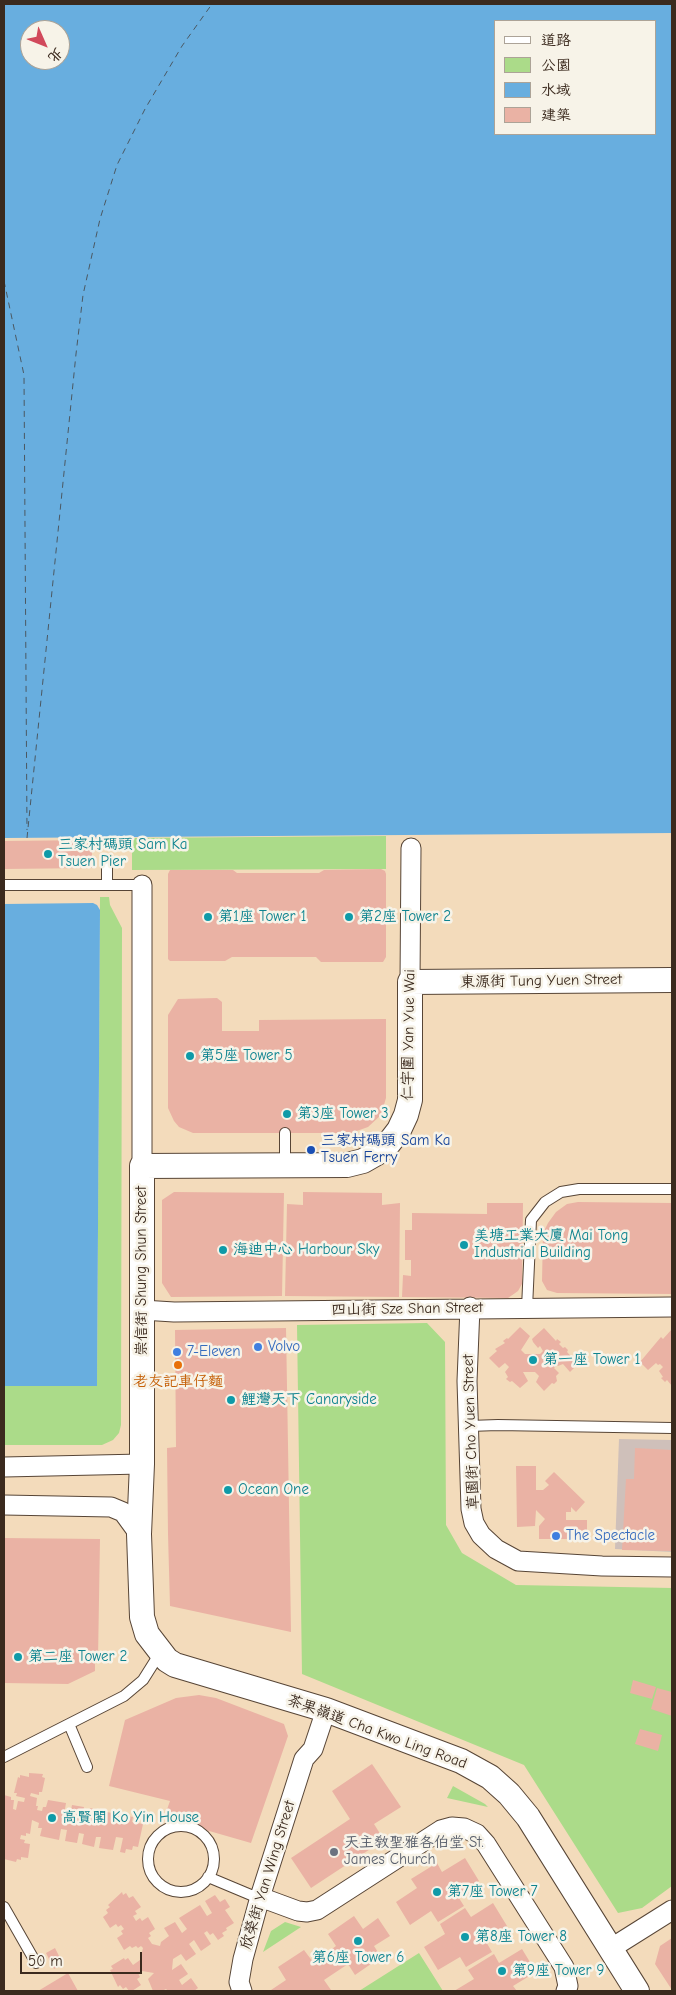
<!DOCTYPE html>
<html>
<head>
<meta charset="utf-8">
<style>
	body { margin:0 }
	#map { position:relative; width:676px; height:1995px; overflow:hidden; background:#f3dbbb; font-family:"Comic Neue","LXGW WenKai TC",sans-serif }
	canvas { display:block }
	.frame { position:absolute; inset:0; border:5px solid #3b2a1e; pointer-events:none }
	.legend { position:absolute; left:494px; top:20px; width:162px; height:115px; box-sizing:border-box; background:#f7f3e8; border:1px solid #aca397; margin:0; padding:6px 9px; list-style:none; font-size:15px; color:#3b2a1e }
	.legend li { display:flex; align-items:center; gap:10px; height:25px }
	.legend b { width:25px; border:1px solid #aca397 }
	.north { position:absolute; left:20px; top:20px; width:50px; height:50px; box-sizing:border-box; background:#f7f3e8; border:1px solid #aca397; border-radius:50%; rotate:134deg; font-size:14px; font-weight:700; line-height:20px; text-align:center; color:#3b2a1e }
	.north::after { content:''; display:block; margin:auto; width:18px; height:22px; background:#d1495b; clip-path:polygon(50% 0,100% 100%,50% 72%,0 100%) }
	.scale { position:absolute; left:20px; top:1952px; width:122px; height:22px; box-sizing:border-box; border:2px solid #3b2a1e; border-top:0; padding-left:6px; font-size:15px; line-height:18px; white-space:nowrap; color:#3b2a1e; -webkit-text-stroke:4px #f7f3e8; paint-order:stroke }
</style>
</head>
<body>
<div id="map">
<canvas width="676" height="1995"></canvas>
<div class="frame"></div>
<ul class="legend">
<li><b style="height:6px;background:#fff"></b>道路</li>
<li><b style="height:14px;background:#abdb89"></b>公園</li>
<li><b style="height:14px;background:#68aedf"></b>水域</li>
<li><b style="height:14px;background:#eab2a4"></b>建築</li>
</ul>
<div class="north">北</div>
<div class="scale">50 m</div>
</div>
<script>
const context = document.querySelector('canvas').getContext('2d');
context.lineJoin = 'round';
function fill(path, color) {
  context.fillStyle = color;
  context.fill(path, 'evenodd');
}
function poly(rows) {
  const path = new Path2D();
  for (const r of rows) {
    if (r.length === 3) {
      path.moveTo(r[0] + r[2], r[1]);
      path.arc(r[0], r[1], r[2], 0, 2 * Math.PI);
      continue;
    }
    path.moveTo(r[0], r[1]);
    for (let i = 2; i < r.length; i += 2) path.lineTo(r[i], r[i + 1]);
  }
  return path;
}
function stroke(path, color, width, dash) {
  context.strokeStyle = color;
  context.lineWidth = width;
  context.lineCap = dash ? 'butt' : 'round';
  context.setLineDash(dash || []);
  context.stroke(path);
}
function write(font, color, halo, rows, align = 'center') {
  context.font = font + ' "Comic Neue","LXGW WenKai TC",sans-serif';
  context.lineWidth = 5;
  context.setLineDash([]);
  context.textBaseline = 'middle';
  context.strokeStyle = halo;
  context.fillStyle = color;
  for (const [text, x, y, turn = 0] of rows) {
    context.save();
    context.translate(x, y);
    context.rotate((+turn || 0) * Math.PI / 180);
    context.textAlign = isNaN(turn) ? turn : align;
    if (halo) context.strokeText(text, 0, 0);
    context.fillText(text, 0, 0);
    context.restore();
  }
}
fill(poly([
	[619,1439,672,1440,672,1552,615,1549]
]), '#cfc0ba');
fill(poly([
	[386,836,386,869,132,870,132,838],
	[100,897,109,897,110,905,122,928,121,1425,119,1433,113,1440,102,1445,4,1445,4,1386,97,1386],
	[427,1323,445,1342,446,1525,462,1553,516,1585,672,1588,672,1886,642,1908,618,1913,524,1765,302,1674,297,1325],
	[453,1786,485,1804,488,1807,447,1798],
	[285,1922,301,1927,263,1952,271,1931],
	[419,1953,443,1991,359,1991]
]), '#abdb89');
fill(poly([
	[4,4,672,4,672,833,4,838],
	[495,21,655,21,655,134,495,134],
	[30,30,60,30,60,60,30,60],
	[93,903,97,905,100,910,97,1386,4,1386,4,904]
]), '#68aedf');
fill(poly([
	[94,838,132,838,132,840,94,840]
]), '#f3dbbb');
stroke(poly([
	[4,281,24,375,27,830],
	[27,838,76,354,83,295,100,219,117,165,145,109,182,46,212,4]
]), '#4b5862', 1, [6, 5]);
fill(poly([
	[92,840,92,868,4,869,4,841],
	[381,869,385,871,386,874,386,957,383,962,321,962,316,957,232,957,225,961,170,961,168,959,168,874,170,870,233,870,237,873,319,873,324,870],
	[217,998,222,1002,222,1031,259,1031,259,1020,386,1019,386,1098,381,1115,368,1127,351,1133,193,1133,179,1127,174,1121,168,1108,168,1015,178,999],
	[174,1192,284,1193,282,1296,171,1297,162,1283,162,1200],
	[303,1192,382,1193,382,1205,400,1203,399,1297,285,1296,287,1204,303,1205],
	[578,1202,672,1203,672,1294,557,1293,547,1290,542,1281,543,1233,548,1223,556,1212,567,1204],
	[487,1203,523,1203,522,1284,518,1291,508,1298,402,1297,403,1275,411,1276,411,1260,405,1260,405,1230,412,1230,412,1213,487,1214],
	[520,1327,530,1336,521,1350,525,1354,540,1354,543,1351,540,1346,538,1348,533,1342,532,1339,544,1328,556,1341,557,1339,561,1342,559,1344,563,1348,565,1347,568,1350,567,1352,578,1364,570,1372,563,1364,558,1366,557,1365,554,1368,559,1373,556,1376,557,1381,554,1384,552,1383,544,1391,536,1382,539,1376,535,1372,523,1372,528,1381,520,1388,512,1381,510,1382,506,1379,508,1377,505,1372,509,1367,505,1363,499,1368,489,1358,497,1351,495,1349,505,1343,503,1341,507,1338,508,1339],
	[286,1328,288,1445,291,1632,170,1606,168,1534,167,1448,176,1447,175,1330],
	[672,1329,672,1386,667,1380,665,1382,661,1378,663,1377,659,1371,663,1367,660,1364,658,1365,656,1363,648,1370,640,1362,661,1337,663,1339],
	[635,1448,672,1450,672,1551,622,1550,626,1479,634,1479],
	[516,1466,536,1466,536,1490,543,1490,549,1485,545,1481,554,1472,585,1502,576,1512,571,1507,571,1512,566,1512,566,1520,587,1520,587,1539,539,1539,539,1526,545,1519,536,1510,535,1526,517,1527],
	[4,1538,100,1539,98,1659,95,1659,95,1671,68,1684,4,1683],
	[633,1680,656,1687,652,1699,630,1693],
	[657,1688,672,1692,672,1716,651,1709],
	[199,1695,216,1698,284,1724,288,1736,251,1843,164,1818,170,1801,109,1786,125,1720,176,1698],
	[640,1729,662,1735,658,1751,635,1744],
	[372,1764,401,1807,374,1824,384,1840,311,1888,291,1858,350,1819,332,1791],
	[29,1773,43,1774,42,1777,45,1778,42,1792,39,1792,39,1795,31,1793,30,1796,37,1798,36,1806,38,1806,37,1810,42,1811,43,1807,46,1807,48,1800,66,1803,64,1815,70,1816,72,1805,84,1807,83,1812,89,1813,90,1808,102,1811,99,1822,105,1823,107,1812,133,1817,132,1822,143,1824,138,1847,133,1846,132,1850,126,1849,125,1853,120,1852,123,1838,116,1837,113,1850,99,1848,101,1837,96,1837,94,1847,82,1844,84,1834,79,1833,77,1843,65,1841,67,1830,61,1829,59,1840,40,1836,42,1828,38,1828,39,1823,32,1820,30,1834,26,1833,26,1836,21,1835,20,1839,25,1840,24,1843,30,1844,28,1858,21,1857,21,1860,17,1859,16,1862,4,1859,4,1795,11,1797,11,1800,14,1800,13,1809,16,1810,18,1801,24,1802,25,1798,16,1796,17,1793,14,1793,18,1777,20,1778,20,1775,29,1777],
	[465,1858,479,1881,457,1895,464,1906,438,1922,431,1911,410,1925,396,1902,417,1888,411,1879,437,1863,442,1872],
	[122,1892,123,1895,126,1893,129,1898,133,1896,141,1907,135,1911,137,1914,133,1916,136,1921,140,1918,142,1921,148,1917,155,1929,149,1933,151,1936,148,1938,152,1944,160,1946,161,1942,169,1936,164,1928,175,1922,182,1933,187,1929,179,1918,200,1905,207,1916,212,1913,205,1901,215,1895,220,1902,225,1899,230,1907,225,1910,234,1923,226,1928,227,1930,222,1933,224,1936,218,1940,213,1933,210,1935,207,1931,204,1933,211,1944,201,1951,194,1940,189,1944,196,1954,186,1961,181,1954,173,1959,172,1970,181,1964,188,1974,179,1980,182,1985,191,1978,198,1988,194,1991,168,1991,166,1989,162,1991,153,1991,148,1979,154,1973,142,1971,138,1973,140,1977,137,1979,141,1985,132,1991,129,1991,126,1987,123,1989,120,1985,118,1987,110,1970,113,1969,111,1966,124,1958,125,1960,128,1958,133,1965,140,1960,143,1948,141,1946,138,1948,136,1946,132,1948,130,1946,124,1950,117,1938,123,1934,121,1931,124,1929,121,1925,118,1927,116,1924,110,1928,103,1917,108,1913,106,1910,110,1907,108,1905],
	[493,1903,507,1926,485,1940,492,1952,466,1967,460,1957,438,1970,424,1947,445,1934,440,1924,465,1908,471,1917],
	[354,1916,363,1929,378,1918,390,1936,374,1946,381,1957,355,1975,348,1964,324,1980,331,1990,330,1991,272,1991,271,1990,286,1980,278,1967,304,1950,313,1962,325,1954,336,1946,328,1934],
	[672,1938,672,1990,655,1964,660,1946],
	[55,1948,63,1964,54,1969,46,1953],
	[522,1949,536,1972,513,1986,517,1991,454,1991,474,1979,468,1970,494,1954,499,1963],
	[68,1973,78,1991,38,1991]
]), '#eab2a4');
const service = poly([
	[4,885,142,885],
	[107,885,107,860],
	[285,1166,285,1133],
	[527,1308,531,1220,545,1202,561,1192,579,1189,672,1189],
	[469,1426,498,1425,672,1428],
	[69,1724,87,1767],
	[4,1757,124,1696,143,1680,160,1653],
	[181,1859,33],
	[208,1877,251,1895,260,1897],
	[4,1907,36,1963]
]);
const minor = poly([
	[142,885,142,1166],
	[410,982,411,848],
	[470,1307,467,1381,471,1509,474,1523,481,1535,496,1549,518,1561,602,1566,672,1567],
	[142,1310,174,1312,672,1307],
	[4,1467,142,1464],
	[4,1505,111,1507,123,1512,139,1534],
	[260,1897,298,1911,307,1912,317,1910,441,1830,452,1827,464,1828,477,1834,486,1844,564,1967,568,1986,566,1991],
	[610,1949,672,1910],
	[242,1991,239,1982,243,1959,260,1897,304,1759,313,1749,326,1710]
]);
const tertiary = poly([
	[637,1991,528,1817,509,1794,490,1777,461,1761,326,1710,175,1665,167,1660,147,1634,142,1617,139,1534,142,1464,142,1166,347,1165,363,1161,377,1153,389,1143,399,1130,406,1115,410,1100,410,982,672,980]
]);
stroke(service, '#574536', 12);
stroke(minor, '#574536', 21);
stroke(tertiary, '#574536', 26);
stroke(service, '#fff', 10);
stroke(minor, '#fff', 19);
stroke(tertiary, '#fff', 24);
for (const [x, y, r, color] of [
	[48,854,5,"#0f9aa8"],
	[208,917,5,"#0f9aa8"],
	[349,917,5,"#0f9aa8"],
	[190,1056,5,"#0f9aa8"],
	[287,1114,5,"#0f9aa8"],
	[311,1150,5,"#1a4fb4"],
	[464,1245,5,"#0f9aa8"],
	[223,1250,5,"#0f9aa8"],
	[258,1347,5,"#3f7fe0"],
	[177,1352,5,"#3f7fe0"],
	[533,1360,5,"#0f9aa8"],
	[178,1365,5,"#e8710a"],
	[231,1400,5,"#0f9aa8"],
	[228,1490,5,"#0f9aa8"],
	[556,1536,5,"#3f7fe0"],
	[18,1657,5,"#0f9aa8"],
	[52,1818,5,"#0f9aa8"],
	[334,1852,5,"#6b7280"],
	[437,1892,5,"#0f9aa8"],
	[465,1937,5,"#0f9aa8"],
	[358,1941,5,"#0f9aa8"],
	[502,1971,5,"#0f9aa8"]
]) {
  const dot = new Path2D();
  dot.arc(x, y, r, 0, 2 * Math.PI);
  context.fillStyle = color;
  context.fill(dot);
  stroke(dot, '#f7f3e8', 2);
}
write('15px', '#0d838f', '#f7f3e8', [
	["三家村碼頭 Sam Ka",58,845],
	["Tsuen Pier",58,862],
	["第1座 Tower 1",218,917],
	["第2座 Tower 2",359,917],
	["第5座 Tower 5",200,1056],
	["第3座 Tower 3",297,1114],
	["美塘工業大廈 Mai Tong",474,1236],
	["Industrial Building",474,1253],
	["海迪中心 Harbour Sky",233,1250],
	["第一座 Tower 1",543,1360],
	["鯉灣天下 Canaryside",241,1400],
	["Ocean One",238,1490],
	["第二座 Tower 2",28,1657],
	["高賢閣 Ko Yin House",62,1818],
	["第7座 Tower 7",447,1892],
	["第8座 Tower 8",475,1937],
	["第6座 Tower 6",358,1958,"center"],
	["第9座 Tower 9",512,1971]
], 'left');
write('15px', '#3b2a1e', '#f7f3e8', [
	["東源街 Tung Yuen Street",541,981,-1],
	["仁宇圍 Yan Yue Wai",409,1035,-89],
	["崇信街 Shung Shun Street",142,1271,-90],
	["四山街 Sze Shan Street",407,1309,-1],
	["草園街 Cho Yuen Street",471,1432,-92],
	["茶果嶺道 Cha Kwo Ling Road",377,1732,20],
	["欣榮街 Yan Wing Street",268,1875,-73]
]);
write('15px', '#164399', '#f7f3e8', [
	["三家村碼頭 Sam Ka",321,1141],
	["Tsuen Ferry",321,1158]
], 'left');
write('15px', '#366cbe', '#f7f3e8', [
	["Volvo",268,1347],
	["7-Eleven",187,1352],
	["The Spectacle",566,1536]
], 'left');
write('15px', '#c56008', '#f7f3e8', [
	["老友記車仔麵",178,1382]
]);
write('15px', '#5b616d', '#f7f3e8', [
	["天主教聖雅各伯堂 St.",344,1843],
	["James Church",344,1860]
], 'left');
</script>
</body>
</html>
